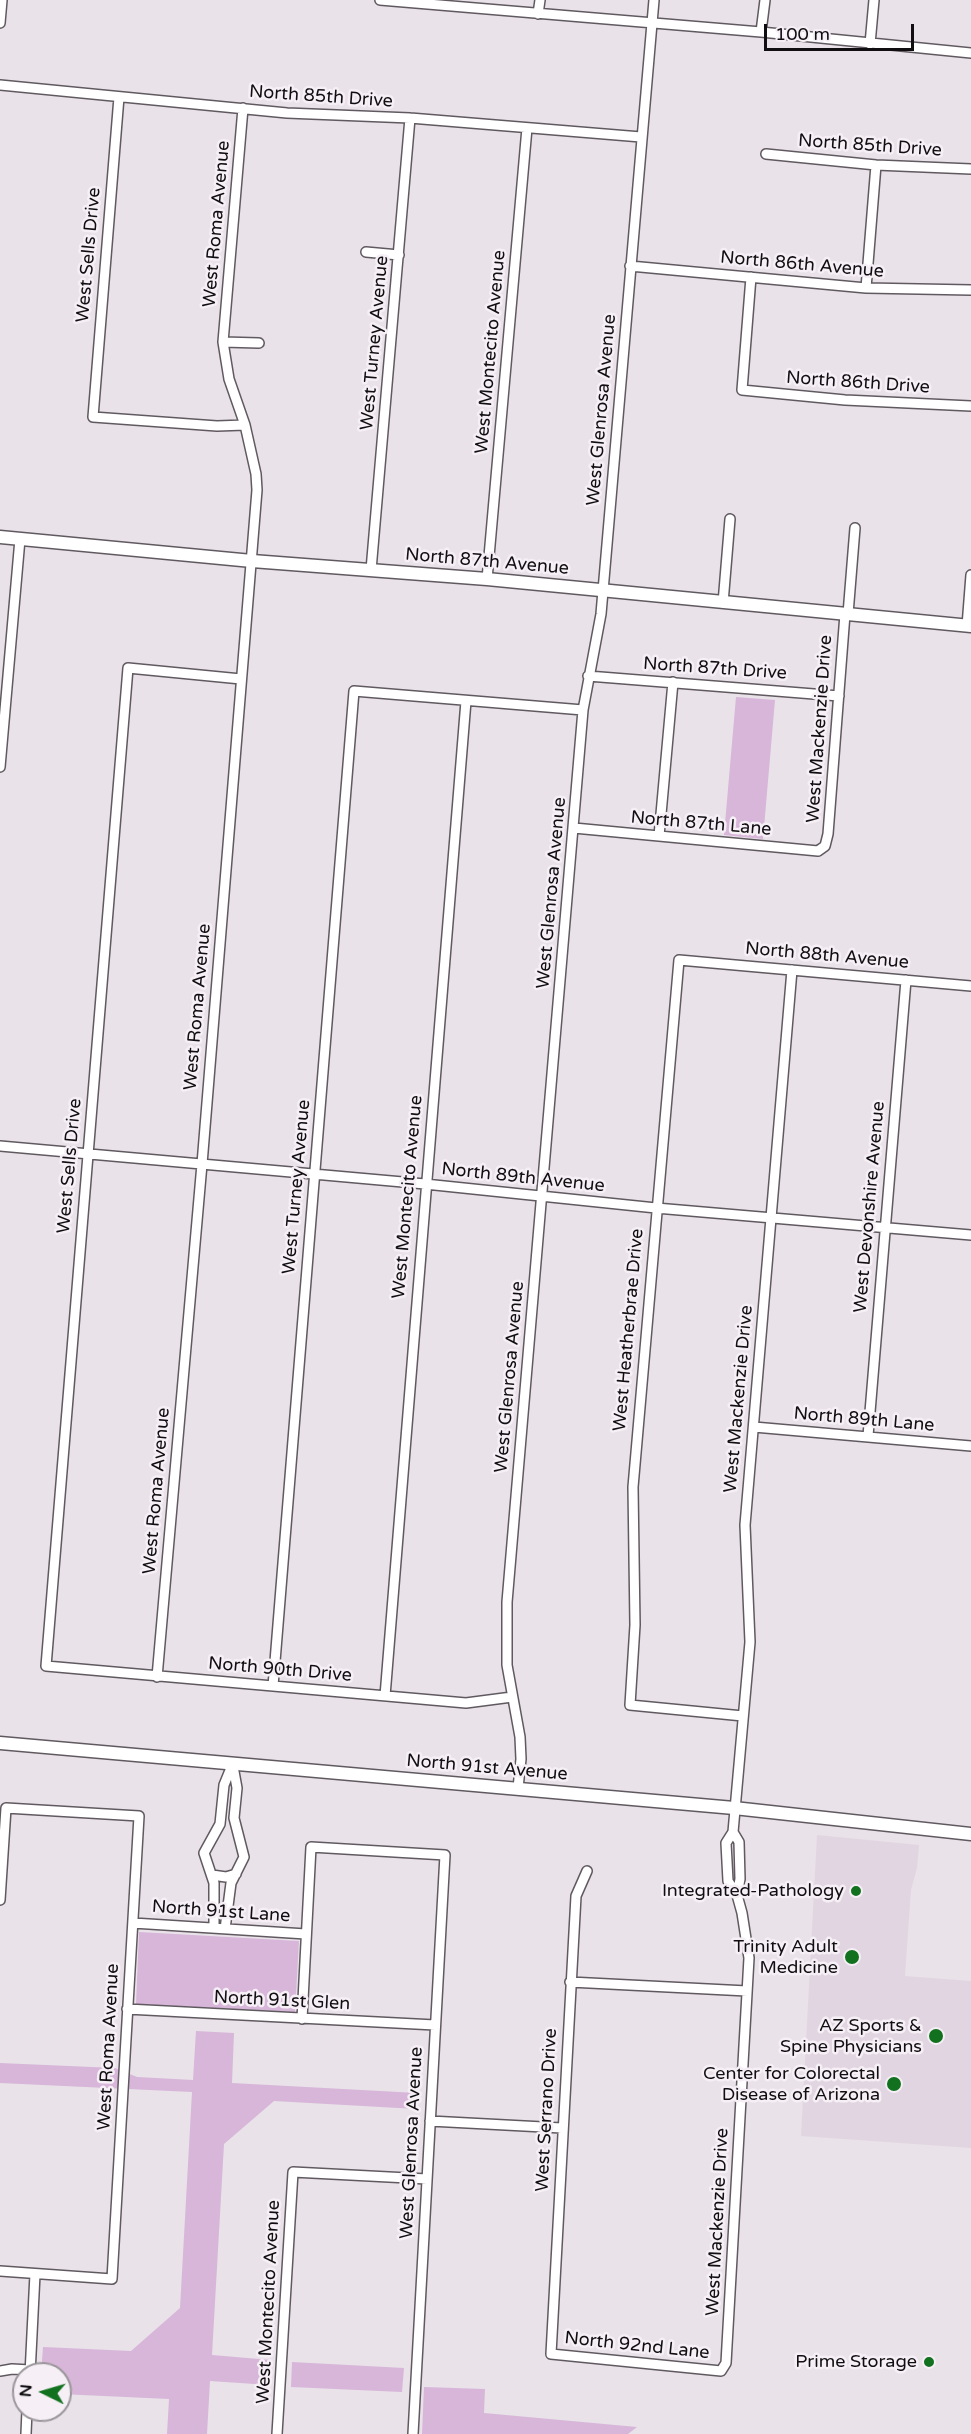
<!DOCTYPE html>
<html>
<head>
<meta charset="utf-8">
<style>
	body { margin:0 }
	#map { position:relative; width:971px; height:2434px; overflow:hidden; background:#e9e2e9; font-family:"Varela Round",sans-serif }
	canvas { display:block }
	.north { position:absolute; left:12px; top:2362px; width:60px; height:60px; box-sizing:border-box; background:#f6f0f6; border:2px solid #9a969a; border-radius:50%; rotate:275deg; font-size:16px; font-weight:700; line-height:24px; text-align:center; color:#100e10 }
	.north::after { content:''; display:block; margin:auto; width:21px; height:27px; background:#12711f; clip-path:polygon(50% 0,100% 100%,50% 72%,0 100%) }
	.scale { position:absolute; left:764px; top:24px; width:150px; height:27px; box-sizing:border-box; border:3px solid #100e10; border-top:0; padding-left:8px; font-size:18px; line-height:21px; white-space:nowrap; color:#100e10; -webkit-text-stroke:4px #f6f0f6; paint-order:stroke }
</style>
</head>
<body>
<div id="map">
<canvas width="971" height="2434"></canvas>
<div class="north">N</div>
<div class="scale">100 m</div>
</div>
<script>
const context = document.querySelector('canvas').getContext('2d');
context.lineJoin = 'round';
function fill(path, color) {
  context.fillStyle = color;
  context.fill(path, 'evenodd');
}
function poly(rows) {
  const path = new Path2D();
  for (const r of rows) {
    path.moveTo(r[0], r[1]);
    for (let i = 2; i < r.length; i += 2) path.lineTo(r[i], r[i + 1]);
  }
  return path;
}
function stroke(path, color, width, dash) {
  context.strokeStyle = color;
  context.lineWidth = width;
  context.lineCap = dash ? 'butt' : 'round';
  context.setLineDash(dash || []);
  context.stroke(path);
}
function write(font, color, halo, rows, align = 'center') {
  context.font = font + ' "Varela Round",sans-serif';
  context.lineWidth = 5;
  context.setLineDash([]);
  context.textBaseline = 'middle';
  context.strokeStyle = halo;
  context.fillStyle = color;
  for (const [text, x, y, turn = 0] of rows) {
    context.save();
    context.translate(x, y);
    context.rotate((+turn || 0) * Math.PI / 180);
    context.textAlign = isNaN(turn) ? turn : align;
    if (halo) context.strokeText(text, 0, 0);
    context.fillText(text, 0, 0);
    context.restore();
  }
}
fill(poly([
	[817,1835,919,1845,917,1868,911,1890,905,1976,971,1981,971,2148,801,2136]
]), '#e1d5e1');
fill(poly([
	[736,697,775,700,763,839,724,835],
	[139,1932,299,1941,295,2012,136,2004],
	[196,2031,234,2033,232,2083,417,2093,416,2109,274,2101,224,2144,212,2355,271,2360,270,2385,210,2381,207,2434,167,2434,169,2399,60,2394,60,2374,41,2374,43,2347,131,2351,180,2308,192,2092,0,2083,0,2063,115,2068,137,2077,193,2080],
	[292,2362,404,2368,402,2392,291,2387],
	[424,2387,485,2389,484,2413,637,2427,628,2434,422,2434]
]), '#d7b6d9');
const street = poly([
	[380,0,761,32,971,53],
	[538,14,540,0],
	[0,23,2,0],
	[761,32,765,0],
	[870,44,874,0],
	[0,85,287,113,410,118,641,137],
	[119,97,93,417,217,426,245,425],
	[766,154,876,165,971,169],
	[366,252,399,255],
	[630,266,866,288,971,290],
	[751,277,742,390,845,400,971,406],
	[866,288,876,165],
	[223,342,259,343],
	[371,570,410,118],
	[487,579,527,128],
	[723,603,730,519],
	[848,614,855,528],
	[967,626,971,575],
	[588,676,839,696],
	[241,679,128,668,46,1666,466,1703,512,1697],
	[0,767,20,539],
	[574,828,818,851,825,846,828,834,845,614],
	[659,836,673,682],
	[0,1146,425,1184,656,1208,971,1235],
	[754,1427,971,1446],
	[868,1436,906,980],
	[157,1677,202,1164,257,490,256,474,245,425,229,379,223,342,243,108],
	[273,1686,354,691,583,710],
	[385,1696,466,701],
	[743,1716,630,1705,635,1625,633,1487,679,960,971,986],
	[518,1788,521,1759,520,1737,507,1665,507,1602,583,710,601,614,654,0],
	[733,1832,739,1842,740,1879,737,1895],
	[587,1871,576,1896,551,2354,721,2371,726,2363,749,1958,742,1913,737,1895,728,1881,726,1843,733,1832,750,1642,745,1525,792,970],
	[212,1875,226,1877,236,1874],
	[0,1900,6,1808,139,1816,112,2279,0,2271],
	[133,1923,306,1934],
	[214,1928,214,1883,204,1853,220,1824,224,1785,233,1763],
	[225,1929,231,1883,244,1857,234,1818,237,1788,233,1766],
	[570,1982,747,1991],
	[127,2009,435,2025],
	[302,2019,311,1847,445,1855,413,2434],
	[430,2121,562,2128],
	[0,2371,12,2369,30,2370],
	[30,2374,35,2274],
	[26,2434,27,2410],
	[277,2434,293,2172,427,2179]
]);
const secondary = poly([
	[0,537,252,561,487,579,971,626],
	[0,1743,734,1808,971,1834]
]);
stroke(street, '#605a60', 12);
stroke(secondary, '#605a60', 15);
stroke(street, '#fff', 9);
stroke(secondary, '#fff', 12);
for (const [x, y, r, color] of [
	[856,1891,6,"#12711f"],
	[852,1957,8,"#12711f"],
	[936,2036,8,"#12711f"],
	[894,2084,8,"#12711f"],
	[929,2362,6,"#12711f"]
]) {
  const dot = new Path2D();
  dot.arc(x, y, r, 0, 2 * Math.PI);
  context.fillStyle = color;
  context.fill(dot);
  stroke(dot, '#f6f0f6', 2);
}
write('18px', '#100e10', '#f6f0f6', [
	["North 85th Drive",321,97,4],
	["North 85th Drive",870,146,4],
	["West Roma Avenue",217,224,-85],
	["West Sells Drive",89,255,-85],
	["North 86th Avenue",802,265,5],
	["West Turney Avenue",375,343,-85],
	["West Montecito Avenue",491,352,-85],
	["North 86th Drive",858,383,4],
	["West Glenrosa Avenue",602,410,-85],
	["North 87th Avenue",487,562,5],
	["North 87th Drive",715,669,4],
	["West Mackenzie Drive",820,729,-86],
	["North 87th Lane",701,824,5],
	["West Glenrosa Avenue",552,893,-85],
	["North 88th Avenue",827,956,5],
	["West Roma Avenue",198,1007,-85],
	["West Sells Drive",70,1166,-85],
	["North 89th Avenue",523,1178,6],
	["West Turney Avenue",297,1187,-85],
	["West Montecito Avenue",408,1197,-85],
	["West Devonshire Avenue",870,1207,-85],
	["West Heatherbrae Drive",629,1330,-85],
	["West Glenrosa Avenue",510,1377,-85],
	["West Mackenzie Drive",739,1399,-85],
	["North 89th Lane",864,1420,5],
	["West Roma Avenue",157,1491,-85],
	["North 90th Drive",280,1670,5],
	["North 91st Avenue",487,1768,5],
	["North 91st Lane",221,1912,4],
	["North 91st Glen",282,2001,3],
	["West Roma Avenue",109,2047,-87],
	["West Serrano Drive",547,2110,-87],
	["West Glenrosa Avenue",412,2143,-87],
	["West Mackenzie Drive",718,2222,-87],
	["West Montecito Avenue",269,2302,-87],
	["North 92nd Lane",637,2346,6]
]);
write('18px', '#100e10', '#f6f0f6', [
	["Integrated-Pathology",844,1891],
	["Trinity Adult",838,1947],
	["Medicine",838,1968],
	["AZ Sports &",922,2026],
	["Spine Physicians",922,2047],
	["Center for Colorectal",880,2074],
	["Disease of Arizona",880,2095],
	["Prime Storage",917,2362]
], 'right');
</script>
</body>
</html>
